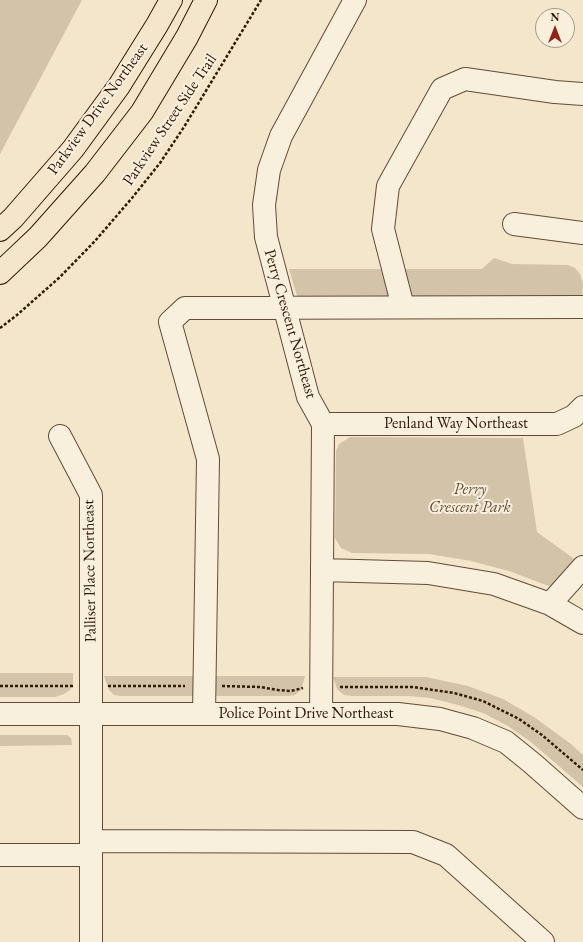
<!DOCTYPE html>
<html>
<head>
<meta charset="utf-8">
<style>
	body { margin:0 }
	#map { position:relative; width:583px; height:942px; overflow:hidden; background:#f4e6cb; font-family:"EB Garamond",serif }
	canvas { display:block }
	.north { position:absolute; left:535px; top:8px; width:40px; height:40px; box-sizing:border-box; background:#f8efdd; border:1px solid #a89987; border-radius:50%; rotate:0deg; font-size:11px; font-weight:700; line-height:16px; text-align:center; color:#311905 }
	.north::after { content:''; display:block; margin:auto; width:14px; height:18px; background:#8f2418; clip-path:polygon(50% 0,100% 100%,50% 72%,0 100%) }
</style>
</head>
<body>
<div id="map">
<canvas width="583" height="942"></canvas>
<div class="north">N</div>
</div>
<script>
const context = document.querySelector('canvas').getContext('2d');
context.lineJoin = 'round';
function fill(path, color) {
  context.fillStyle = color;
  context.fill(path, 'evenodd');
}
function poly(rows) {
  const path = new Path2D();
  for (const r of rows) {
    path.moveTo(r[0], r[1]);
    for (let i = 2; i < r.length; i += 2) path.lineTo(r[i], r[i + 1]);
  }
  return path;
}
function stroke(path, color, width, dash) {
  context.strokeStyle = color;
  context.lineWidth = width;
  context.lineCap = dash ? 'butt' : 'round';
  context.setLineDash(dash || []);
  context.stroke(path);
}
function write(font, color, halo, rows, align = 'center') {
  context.font = font + ' "EB Garamond",serif';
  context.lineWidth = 4;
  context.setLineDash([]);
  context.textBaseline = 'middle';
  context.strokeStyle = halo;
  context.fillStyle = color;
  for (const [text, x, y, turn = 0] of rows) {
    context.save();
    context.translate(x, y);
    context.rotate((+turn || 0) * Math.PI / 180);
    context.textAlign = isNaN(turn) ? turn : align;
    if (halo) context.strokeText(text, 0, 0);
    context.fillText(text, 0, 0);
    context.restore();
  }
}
fill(poly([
	[0,0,82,0,0,154],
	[494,258,512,264,568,265,575,268,580,274,583,284,582,298,298,299,289,269,482,269],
	[350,437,523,438,537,532,577,561,554,588,509,571,471,561,429,554,352,553,341,548,335,538,336,451,339,444],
	[0,673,73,673,73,683,70,690,64,694,55,697,0,697],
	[104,676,305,676,301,690,295,695,288,696,121,696,114,695,109,690],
	[333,677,426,677,468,686,503,699,534,717,571,744,583,755,583,787,531,742,508,726,483,713,458,705,430,698,408,696,352,696,344,695,337,689],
	[0,735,67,735,71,738,72,745,0,746]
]), '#d3c3a9');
const minor = poly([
	[514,224,583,233],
	[403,307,383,229,388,186,442,89,465,79,555,92,583,94],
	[323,424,557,424,574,416,583,407],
	[60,436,91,495,91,942],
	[322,570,428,573,494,584,550,604,583,623],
	[550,604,583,567],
	[0,714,398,714,440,719,473,728,506,742,532,763,583,808],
	[204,714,208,459,170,322,185,308,583,307],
	[321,714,323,424,308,397,266,237,264,205,269,170,281,136,355,0],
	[91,841,413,842,446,855,543,942],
	[0,855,91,855]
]);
const major = poly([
	[0,230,13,218,73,149,119,86,157,25,171,0],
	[0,273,38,237,95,173,142,112,187,37,206,0]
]);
stroke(minor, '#624c36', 24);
stroke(major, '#311905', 24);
stroke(poly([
	[0,328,17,315,60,277,95,241,132,198,160,163,184,127,261,0],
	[0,686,73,686],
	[108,686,185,686],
	[222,686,260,687,278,690,291,691,303,688],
	[340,687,413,687,454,693,483,701,519,719,542,735,583,770]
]), '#311905', 2.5, [3, 2]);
stroke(minor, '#f8efdd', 22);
stroke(major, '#f4e6cb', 22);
write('16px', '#311905', '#f8efdd', [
	["Parkview Drive Northeast",98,109,-54],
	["Parkview Street Side Trail",170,120,-56],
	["Perry Crescent Northeast",290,324,74],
	["Penland Way Northeast",456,424],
	["Palliser Place Northeast",90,571,-91],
	["Police Point Drive Northeast",306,714]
]);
write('italic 16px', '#624c36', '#f8efdd', [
	["Perry",470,490],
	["Crescent Park",470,508]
]);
</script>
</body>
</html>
